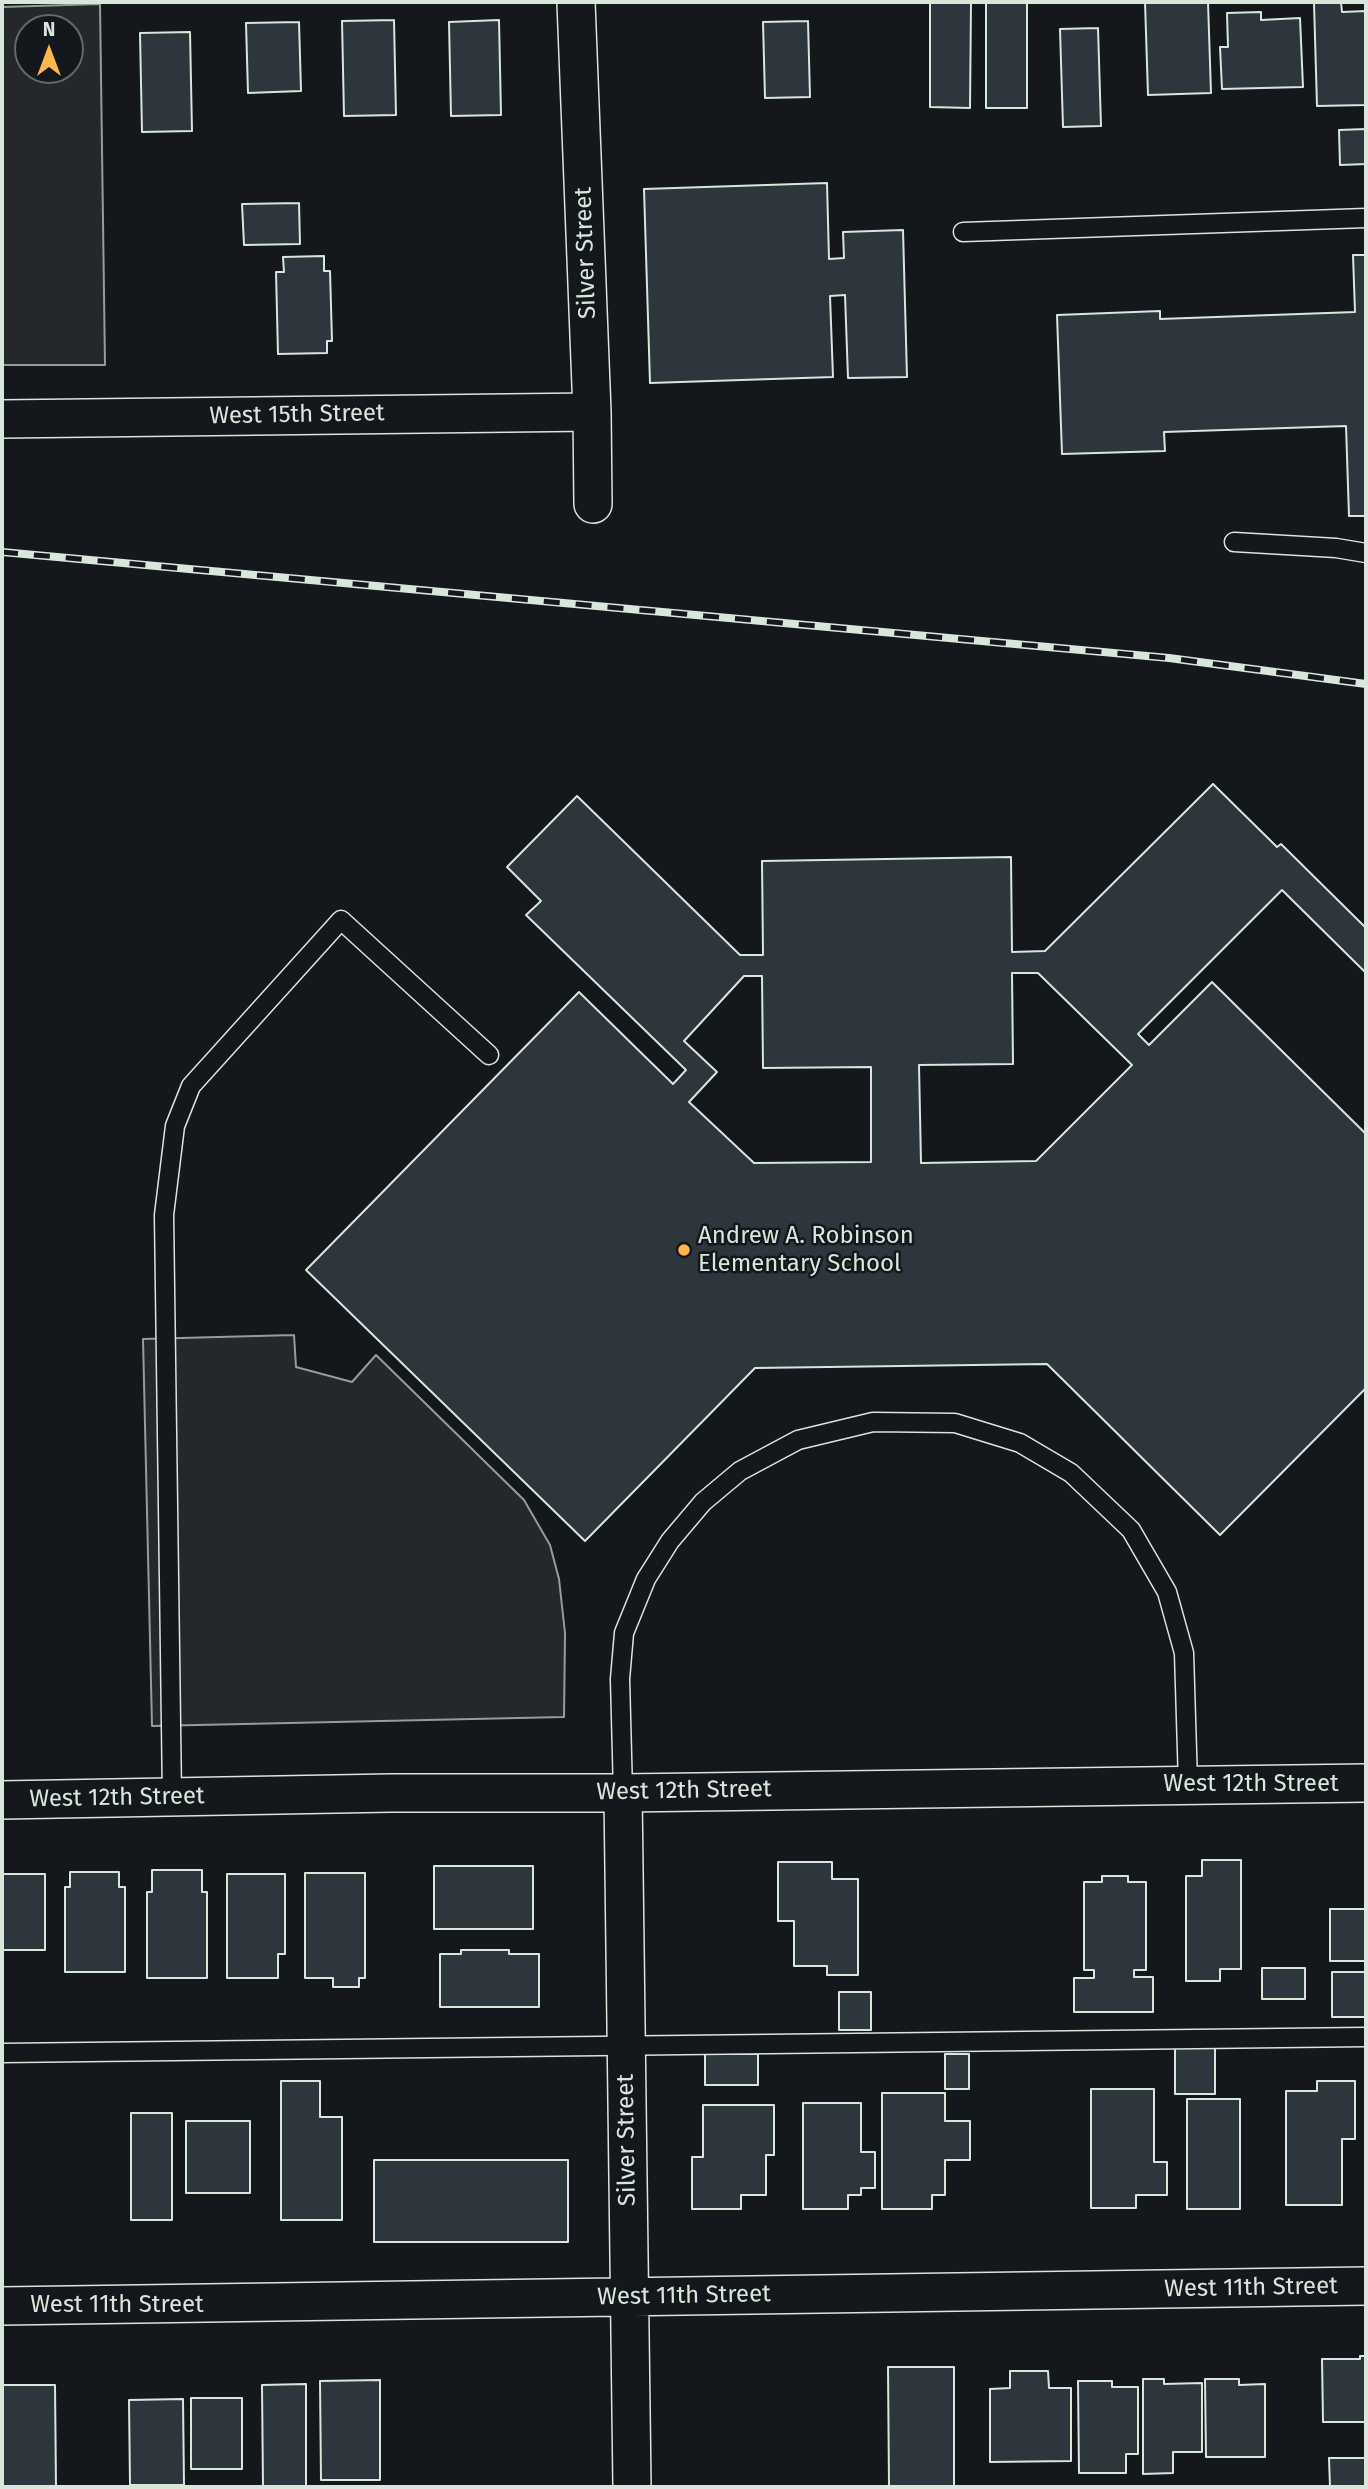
<!DOCTYPE html>
<html>
<head>
<meta charset="utf-8">
<style>
	body { margin:0 }
	#map { position:relative; width:1368px; height:2489px; overflow:hidden; background:#14181c; font-family:"Fira Sans",sans-serif }
	canvas { display:block }
	.frame { position:absolute; inset:0; border:4px solid #d8e6dc; pointer-events:none }
	.north { position:absolute; left:14px; top:14px; width:70px; height:70px; box-sizing:border-box; background:#14181c; border:2px solid #626a69; border-radius:50%; rotate:0deg; font-size:19px; font-weight:700; line-height:28px; text-align:center; color:#d8e6dc }
	.north::after { content:''; display:block; margin:auto; width:24px; height:32px; background:#ffb74d; clip-path:polygon(50% 0,100% 100%,50% 72%,0 100%) }
</style>
</head>
<body>
<div id="map">
<canvas width="1368" height="2489"></canvas>
<div class="frame"></div>
<div class="north">N</div>
</div>
<script>
const context = document.querySelector('canvas').getContext('2d');
context.lineJoin = 'round';
function fill(path, color) {
  context.fillStyle = color;
  context.fill(path, 'evenodd');
}
function poly(rows) {
  const path = new Path2D();
  for (const r of rows) {
    path.moveTo(r[0], r[1]);
    for (let i = 2; i < r.length; i += 2) path.lineTo(r[i], r[i + 1]);
  }
  return path;
}
function stroke(path, color, width, dash) {
  context.strokeStyle = color;
  context.lineWidth = width;
  context.lineCap = dash ? 'butt' : 'round';
  context.setLineDash(dash || []);
  context.stroke(path);
}
function write(font, color, halo, rows, align = 'center') {
  context.font = font + ' "Fira Sans",sans-serif';
  context.lineWidth = 5;
  context.setLineDash([]);
  context.textBaseline = 'middle';
  context.strokeStyle = halo;
  context.fillStyle = color;
  for (const [text, x, y, turn = 0] of rows) {
    context.save();
    context.translate(x, y);
    context.rotate((+turn || 0) * Math.PI / 180);
    context.textAlign = isNaN(turn) ? turn : align;
    if (halo) context.strokeText(text, 0, 0);
    context.fillText(text, 0, 0);
    context.restore();
  }
}
const parking = poly([
	[100,4,105,365,2,365,2,7,100,4],
	[28,28,70,28,70,70,28,70,28,28],
	[294,1335,296,1367,352,1382,376,1355,524,1500,550,1545,559,1579,565,1633,564,1717,152,1726,143,1339,294,1335]
]);
fill(parking, '#24282b');
stroke(parking, '#939e99', 2);
const building = poly([
	[930,2,971,2,970,108,930,107,930,2],
	[986,2,1027,2,1027,108,986,108,986,2],
	[1145,2,1208,2,1211,93,1148,95,1145,2],
	[1341,2,1342,12,1366,11,1366,105,1317,106,1314,3,1341,2],
	[1261,12,1261,20,1300,18,1303,87,1222,89,1220,47,1228,47,1227,13,1261,12],
	[394,20,396,115,344,116,342,21,394,20],
	[499,20,501,115,451,116,449,22,499,20],
	[808,21,810,97,765,98,763,22,808,21],
	[299,22,301,91,248,93,246,23,299,22],
	[1098,28,1101,126,1063,127,1060,29,1098,28],
	[190,32,192,131,142,132,140,33,190,32],
	[1366,129,1366,164,1340,165,1339,130,1366,129],
	[827,183,829,259,844,258,843,232,903,230,907,377,848,378,845,295,830,296,833,377,650,383,644,189,827,183],
	[299,203,300,244,244,245,242,204,299,203],
	[1353,255,1366,255,1366,516,1349,516,1346,426,1164,432,1165,451,1062,454,1057,315,1160,311,1160,319,1355,312,1353,255],
	[324,256,324,271,330,271,332,341,327,341,327,353,278,354,276,272,284,272,283,257,324,256],
	[1213,784,1277,847,1281,844,1366,928,1366,973,1282,890,1138,1034,1149,1045,1212,982,1366,1134,1366,1388,1220,1535,1047,1364,755,1368,585,1541,306,1270,579,992,673,1084,686,1070,526,915,541,901,507,867,577,796,740,955,763,955,762,861,1011,857,1012,952,1045,951,1213,784],
	[1012,973,1038,973,1132,1065,1036,1161,921,1163,919,1065,1013,1064,1012,973],
	[744,976,762,976,763,1068,871,1067,871,1162,754,1163,689,1102,717,1072,684,1041,744,976],
	[1202,1860,1241,1860,1241,1969,1220,1969,1220,1981,1186,1981,1186,1876,1202,1876,1202,1860],
	[778,1862,832,1862,832,1879,858,1879,858,1975,827,1975,827,1966,794,1966,794,1921,778,1921,778,1862],
	[434,1866,533,1866,533,1929,434,1929,434,1866],
	[152,1870,202,1870,202,1892,207,1892,207,1978,147,1978,147,1892,152,1892,152,1870],
	[70,1872,119,1872,119,1887,125,1887,125,1972,65,1972,65,1887,70,1887,70,1872],
	[305,1873,365,1873,365,1978,359,1978,359,1987,333,1987,333,1978,305,1978,305,1873],
	[2,1874,45,1874,45,1950,2,1950,2,1874],
	[227,1874,285,1874,285,1954,278,1954,278,1978,227,1978,227,1874],
	[1102,1876,1128,1876,1128,1882,1146,1882,1146,1970,1134,1970,1134,1977,1153,1977,1153,2012,1074,2012,1074,1978,1094,1978,1094,1970,1084,1970,1084,1882,1102,1882,1102,1876],
	[1330,1909,1366,1909,1366,1961,1330,1961,1330,1909],
	[461,1950,509,1950,509,1954,539,1954,539,2007,440,2007,440,1954,461,1954,461,1950],
	[1262,1968,1305,1968,1305,1999,1262,1999,1262,1968],
	[1332,1972,1366,1972,1366,2017,1332,2017,1332,1972],
	[839,1992,871,1992,871,2030,839,2030,839,1992],
	[1175,2047,1215,2047,1215,2094,1175,2094,1175,2047],
	[705,2054,758,2054,758,2085,705,2085,705,2054],
	[945,2054,969,2054,969,2089,945,2089,945,2054],
	[281,2081,320,2081,320,2117,342,2117,342,2220,281,2220,281,2081],
	[1317,2081,1355,2081,1355,2139,1342,2139,1342,2205,1286,2205,1286,2091,1317,2091,1317,2081],
	[1091,2089,1154,2089,1154,2162,1167,2162,1167,2195,1136,2195,1136,2208,1091,2208,1091,2089],
	[882,2093,945,2093,945,2121,970,2121,970,2160,945,2160,945,2195,932,2195,932,2209,882,2209,882,2093],
	[1187,2099,1240,2099,1240,2209,1187,2209,1187,2099],
	[803,2103,861,2103,861,2152,875,2152,875,2188,861,2188,861,2195,848,2195,848,2209,803,2209,803,2103],
	[703,2105,774,2105,774,2155,766,2155,766,2195,741,2195,741,2209,692,2209,692,2157,703,2157,703,2105],
	[131,2113,172,2113,172,2220,131,2220,131,2113],
	[186,2121,250,2121,250,2193,186,2193,186,2121],
	[374,2160,568,2160,568,2242,374,2242,374,2160],
	[1360,2356,1366,2356,1366,2422,1323,2422,1322,2359,1360,2359,1360,2356],
	[888,2367,954,2367,954,2487,889,2487,888,2367],
	[1010,2371,1048,2371,1049,2388,1071,2388,1071,2461,990,2462,990,2389,1010,2388,1010,2371],
	[1143,2379,1164,2379,1164,2384,1202,2383,1202,2452,1173,2452,1173,2473,1143,2474,1143,2379],
	[1205,2379,1239,2379,1239,2385,1265,2384,1265,2457,1206,2457,1205,2379],
	[380,2380,380,2480,321,2480,320,2381,380,2380],
	[1078,2381,1112,2381,1112,2387,1138,2387,1138,2454,1126,2454,1126,2473,1079,2473,1078,2381],
	[306,2384,306,2487,263,2487,262,2385,306,2384],
	[2,2385,55,2385,56,2487,2,2487,2,2385],
	[191,2398,242,2398,242,2469,191,2469,191,2398],
	[183,2399,184,2485,130,2485,129,2400,183,2399],
	[1329,2458,1366,2458,1366,2487,1330,2487,1329,2458]
]);
fill(building, '#2c363c');
stroke(building, '#d8e6dc', 2);
const lane = poly([
	[963,232,1366,218],
	[1234,542,1336,548,1366,553],
	[623,1793,620,1679,624,1633,646,1579,670,1541,703,1502,740,1471,798,1440,873,1422,955,1423,1020,1443,1071,1473,1131,1530,1167,1592,1184,1653,1188,1784],
	[172,1797,164,1215,175,1126,191,1086,341,920,489,1055],
	[2,2053,1366,2037]
]);
const street = poly([
	[576,2,592,412,593,504],
	[2,419,592,412],
	[623,1793,632,2487],
	[2,1800,391,1793,623,1793,1366,1783],
	[2,2306,1366,2286]
]);
stroke(lane, '#d8e6dc', 21);
stroke(street, '#d8e6dc', 40);
stroke(lane, '#14181c', 18);
stroke(street, '#14181c', 37);
const rail = poly([
	[2,552,1169,658,1366,684]
]);
stroke(rail, '#d8e6dc', 8);
stroke(rail, '#14181c', 5, [16]);
for (const [x, y, r, color] of [
	[684,1250,7,"#ffb74d"]
]) {
  const dot = new Path2D();
  dot.arc(x, y, r, 0, 2 * Math.PI);
  context.fillStyle = color;
  context.fill(dot);
  stroke(dot, '#14181c', 2.5);
}
write('24px', '#d8e6dc', '#14181c', [
	["Silver Street",586,253,-92],
	["West 15th Street",297,415,-1],
	["West 12th Street",1251,1784],
	["West 12th Street",684,1791,-1],
	["West 12th Street",117,1798,-1],
	["Silver Street",627,2140,-91],
	["West 11th Street",1251,2288,-1],
	["West 11th Street",684,2296,-1],
	["West 11th Street",117,2305]
]);
write('24px', '#d8e6dc', '#14181c', [
	["Andrew A. Robinson",698,1236],
	["Elementary School",698,1264]
], 'left');
</script>
</body>
</html>
